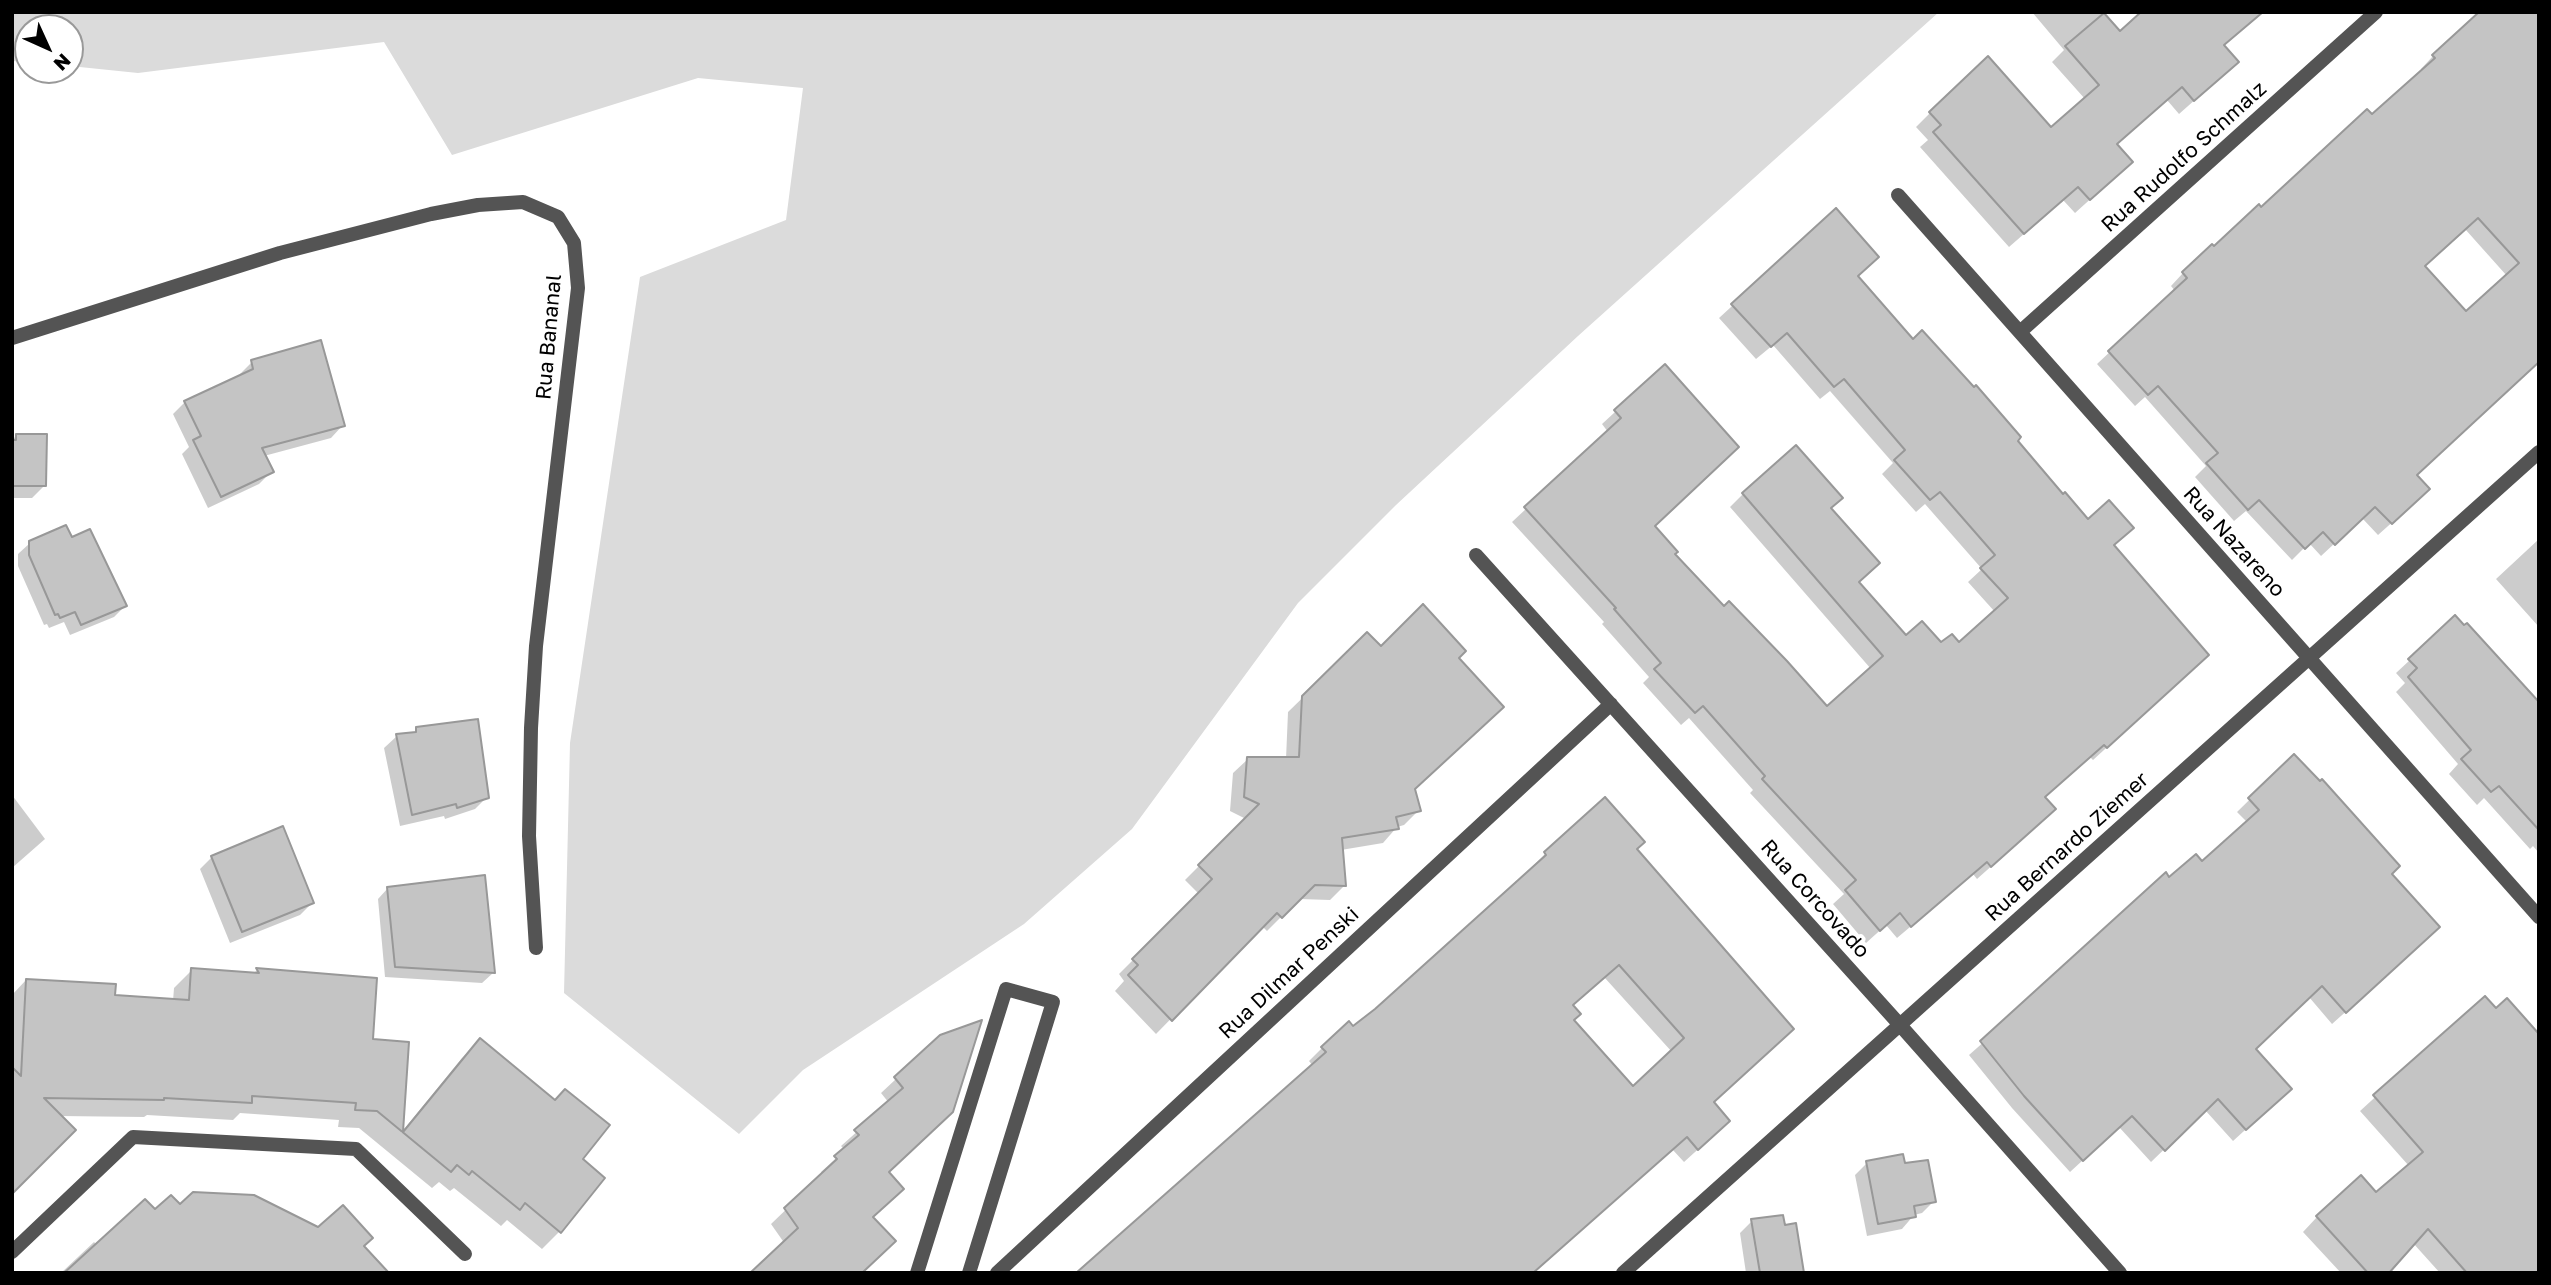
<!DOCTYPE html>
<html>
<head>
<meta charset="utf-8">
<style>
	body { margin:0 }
	#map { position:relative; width:2551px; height:1285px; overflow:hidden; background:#fff; font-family:"Golos Text",sans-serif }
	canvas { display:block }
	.frame { position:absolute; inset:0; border:14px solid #000; pointer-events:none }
	.north { position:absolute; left:14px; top:14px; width:70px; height:70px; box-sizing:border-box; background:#fff; border:2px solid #999; border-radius:50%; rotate:135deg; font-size:19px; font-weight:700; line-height:28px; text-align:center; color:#000 }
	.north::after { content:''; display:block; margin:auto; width:24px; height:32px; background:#000; clip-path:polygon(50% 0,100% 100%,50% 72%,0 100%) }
</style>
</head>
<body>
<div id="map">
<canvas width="2551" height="1285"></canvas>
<div class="frame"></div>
<div class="north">N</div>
</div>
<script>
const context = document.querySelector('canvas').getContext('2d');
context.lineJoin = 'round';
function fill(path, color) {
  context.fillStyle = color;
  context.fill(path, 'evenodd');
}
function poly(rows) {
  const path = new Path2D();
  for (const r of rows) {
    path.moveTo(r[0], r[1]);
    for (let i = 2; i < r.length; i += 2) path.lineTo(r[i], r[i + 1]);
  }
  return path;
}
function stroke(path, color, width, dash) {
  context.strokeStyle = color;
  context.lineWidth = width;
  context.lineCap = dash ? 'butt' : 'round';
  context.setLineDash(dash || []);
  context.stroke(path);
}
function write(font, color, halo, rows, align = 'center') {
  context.font = font + ' "Golos Text",sans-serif';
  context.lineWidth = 7;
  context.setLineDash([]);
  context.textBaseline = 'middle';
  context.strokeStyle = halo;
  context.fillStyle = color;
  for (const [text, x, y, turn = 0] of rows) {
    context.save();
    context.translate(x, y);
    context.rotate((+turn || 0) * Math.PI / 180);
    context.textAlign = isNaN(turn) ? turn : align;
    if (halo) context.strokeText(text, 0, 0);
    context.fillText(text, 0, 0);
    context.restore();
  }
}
fill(poly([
	[12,12,1939,12,1578,336,1396,505,1298,603,1132,829,1024,924,803,1070,739,1134,564,993,570,743,640,277,786,220,803,88,698,78,452,155,384,42,138,73,70,66,70,28,28,28,28,62,12,61]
]), '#dbdbdb');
fill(poly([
	[2032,12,2101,12,2120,34,2144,12,2263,12,2223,46,2222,76,2179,114,2167,100,2115,145,2116,176,2075,213,2063,200,2009,247,1920,147,1928,140,1916,127,1930,113,2051,130,2085,99,2052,62,2064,50],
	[2482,12,2539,362,2415,475,2415,502,2378,535,2362,518,2321,556,2309,543,2292,560,2246,511,2234,521,2195,477,2206,466,2145,397,2135,406,2097,364,2175,291,2171,286,2183,273,2372,117,2423,71,2421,69,2433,56],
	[2465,229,2507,276,2466,313,2423,267],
	[1836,211,1856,277,1913,341,2015,441,2062,497,2112,546,2194,668,2093,760,2090,757,2043,798,2041,822,1977,879,1973,874,1897,938,1886,925,1866,943,1833,904,1844,894,1750,793,1753,790,1689,718,1681,725,1643,683,1649,677,1602,624,1604,622,1512,522,1608,432,1602,424,1665,366,1653,526,1673,554,1723,608,1826,708,1871,669,1730,507,1743,494,1829,509,1857,583,1906,637,1941,645,1959,644,1995,612,1968,582,1982,569,1925,504,1916,512,1882,474,1893,463,1830,391,1820,399,1773,345,1756,359,1719,318],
	[252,362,343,425,331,438,264,456,271,472,259,484,208,508,182,454,189,447,173,414,185,402,240,377,240,374],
	[17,435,44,486,32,498,12,498,12,440],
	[2539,539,2539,627,2496,579],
	[71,540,125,606,114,617,70,635,64,622,49,628,47,624,44,625,18,566,18,554,30,543],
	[1367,635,1381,648,1457,658,1414,789,1419,810,1404,825,1397,827,1383,843,1341,850,1345,885,1330,900,1299,899,1267,931,1262,926,1156,1034,1115,991,1124,981,1119,974,1199,894,1185,880,1246,819,1230,811,1233,773,1248,759,1286,759,1288,712],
	[2410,660,2539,705,2539,853,2533,846,2530,849,2484,798,2477,805,2449,774,2458,764,2396,692,2405,683,2396,673],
	[417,729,487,797,475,809,445,819,444,816,400,826,384,748,397,736,412,734],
	[2294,756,2390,874,2426,940,2332,1024,2309,997,2254,1049,2277,1101,2233,1141,2205,1110,2151,1162,2119,1127,2070,1172,2012,1108,1969,1055,2169,879,2202,864,2248,823,2237,812],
	[12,795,45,839,12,868],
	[1605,799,1635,850,1712,1103,1715,1134,1684,1162,1672,1149,1533,1273,1076,1273,1165,1198,1313,1066,1309,1061,1322,1048,1376,1010,1533,869,1532,867,1545,854],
	[1604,977,1672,1052,1632,1088,1572,1020,1571,1006],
	[212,857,312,903,300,915,230,943,200,869],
	[388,888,493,973,482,983,385,977,378,899],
	[192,970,253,974,257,970,371,1041,407,1044,401,1133,462,1058,480,1041,580,1159,603,1178,559,1232,542,1249,507,1220,501,1226,454,1188,450,1191,439,1182,432,1188,359,1128,338,1127,339,1120,240,1113,233,1120,147,1115,144,1117,59,1116,12,1191,12,995,26,980,113,997,173,1001,174,988],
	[2484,998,2522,1273,2440,1273,2413,1243,2387,1273,2341,1273,2303,1232,2317,1217,2376,1195,2409,1166,2360,1111],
	[941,1037,871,1217,785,1244,771,1224,823,1174,821,1172,845,1150,841,1146,889,1103,881,1093],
	[1867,1163,1904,1166,1934,1201,1922,1213,1914,1215,1902,1229,1867,1236,1855,1175],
	[180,1207,319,1229,362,1247,383,1273,61,1273,94,1242,97,1245,155,1211],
	[1752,1221,1800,1273,1746,1273,1740,1233]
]), '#0003');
const building = poly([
	[2141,12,2263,12,2224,45,2239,62,2194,101,2182,87,2117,144,2133,162,2090,200,2078,187,2024,234,1933,132,1941,125,1929,112,1988,56,2051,127,2099,85,2065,46,2104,13,2120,31,2141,12],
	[2479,12,2539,12,2539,362,2417,475,2430,489,2392,524,2375,507,2335,545,2323,532,2305,549,2259,500,2248,510,2206,463,2218,453,2158,386,2148,395,2108,351,2187,278,2182,272,2212,244,2214,246,2259,204,2261,207,2367,109,2372,114,2435,58,2432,55,2479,12],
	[2478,218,2519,263,2466,311,2425,266,2478,218],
	[1836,208,1879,257,1858,276,1913,339,1922,330,1974,387,1976,385,2021,437,2018,441,2063,494,2065,492,2088,519,2109,500,2134,528,2114,545,2209,655,2107,748,2104,745,2045,797,2056,809,1991,867,1987,862,1911,927,1900,913,1880,931,1845,890,1856,880,1762,779,1765,776,1703,706,1695,713,1654,669,1661,663,1614,609,1616,608,1524,507,1621,418,1614,410,1665,364,1739,447,1655,526,1678,552,1675,554,1724,606,1729,601,1787,661,1827,706,1883,656,1742,493,1796,445,1843,498,1831,508,1880,563,1859,582,1906,635,1922,621,1941,642,1952,634,1959,642,2008,598,1980,568,1995,555,1940,492,1930,500,1894,460,1905,450,1844,379,1834,387,1787,333,1771,347,1731,304,1836,208],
	[321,340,345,426,262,448,274,472,221,497,193,440,201,436,184,401,253,369,251,360,321,340],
	[16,434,47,434,46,486,12,486,12,440,16,440,16,434],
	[66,525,72,537,90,529,127,606,81,625,75,612,60,618,58,614,55,615,29,555,29,541,66,525],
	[1423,604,1466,651,1459,658,1504,707,1415,789,1421,811,1396,817,1399,829,1342,838,1346,886,1315,885,1282,918,1277,913,1172,1021,1128,975,1138,965,1132,959,1212,879,1198,865,1259,804,1244,797,1247,757,1299,757,1302,696,1367,632,1381,646,1423,604],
	[2455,615,2464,625,2467,623,2539,702,2539,830,2499,786,2491,792,2461,759,2471,750,2408,677,2417,668,2408,659,2455,615],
	[478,719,489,798,457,808,456,804,412,815,396,734,416,732,416,727,478,719],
	[2294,754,2320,781,2322,779,2400,866,2392,874,2440,927,2346,1013,2322,986,2256,1049,2292,1089,2246,1130,2218,1099,2165,1151,2132,1116,2083,1161,2024,1096,1980,1041,2166,872,2169,877,2196,854,2202,861,2259,810,2248,798,2294,754],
	[1605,797,1645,842,1637,849,1794,1029,1714,1102,1730,1121,1698,1150,1687,1137,1533,1273,1076,1273,1326,1052,1321,1047,1349,1021,1353,1026,1375,1009,1546,855,1544,852,1605,797],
	[1619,965,1684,1038,1633,1086,1574,1020,1581,1014,1573,1005,1619,965],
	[283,826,314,903,242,932,211,856,283,826],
	[485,875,495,973,395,967,387,887,485,875],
	[191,968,259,973,256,968,377,978,373,1039,409,1042,403,1132,480,1038,555,1100,565,1089,610,1125,583,1159,605,1178,561,1233,525,1203,520,1210,472,1171,469,1175,457,1165,451,1172,377,1111,355,1110,356,1103,252,1096,252,1103,164,1098,164,1100,44,1098,76,1130,12,1194,12,1067,21,1076,26,979,116,984,115,995,189,1000,191,968],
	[2485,996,2496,1008,2507,998,2539,1034,2539,1273,2467,1273,2428,1229,2389,1273,2368,1273,2316,1216,2361,1175,2376,1192,2423,1152,2373,1095,2485,996],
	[982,1020,953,1112,889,1172,904,1189,873,1217,896,1241,862,1273,750,1273,798,1228,784,1208,837,1159,834,1156,859,1135,854,1130,903,1088,894,1077,940,1035,982,1020],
	[1903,1154,1905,1163,1928,1160,1936,1202,1914,1206,1916,1217,1878,1224,1866,1161,1903,1154],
	[193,1192,254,1195,318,1227,343,1205,373,1238,364,1246,389,1273,64,1273,145,1199,155,1209,171,1195,180,1204,193,1192],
	[1783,1215,1785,1225,1796,1223,1804,1273,1760,1273,1751,1219,1783,1215]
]);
fill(building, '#c4c4c4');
stroke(building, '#989898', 2);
stroke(poly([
	[1898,195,2539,917],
	[2020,332,2376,12],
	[12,338,280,253,431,214,478,205,523,202,558,217,574,243,578,288,536,646,531,728,529,836,536,948],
	[1476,555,1900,1025,2120,1273],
	[12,1252,133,1137,356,1149,465,1254],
	[917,1273,1006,989,1053,1002,969,1273],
	[997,1273,1611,704],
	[1623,1273,2539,452]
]), '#545454', 14);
write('21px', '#000', '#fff', [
	["Rua Rudolfo Schmalz",2184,157,-42],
	["Rua Bananal",549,337,-85],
	["Rua Nazareno",2234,542,48],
	["Rua Bernardo Ziemer",2067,847,-42],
	["Rua Corcovado",1815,899,48],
	["Rua Dilmar Penski",1289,973,-43]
]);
</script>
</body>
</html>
